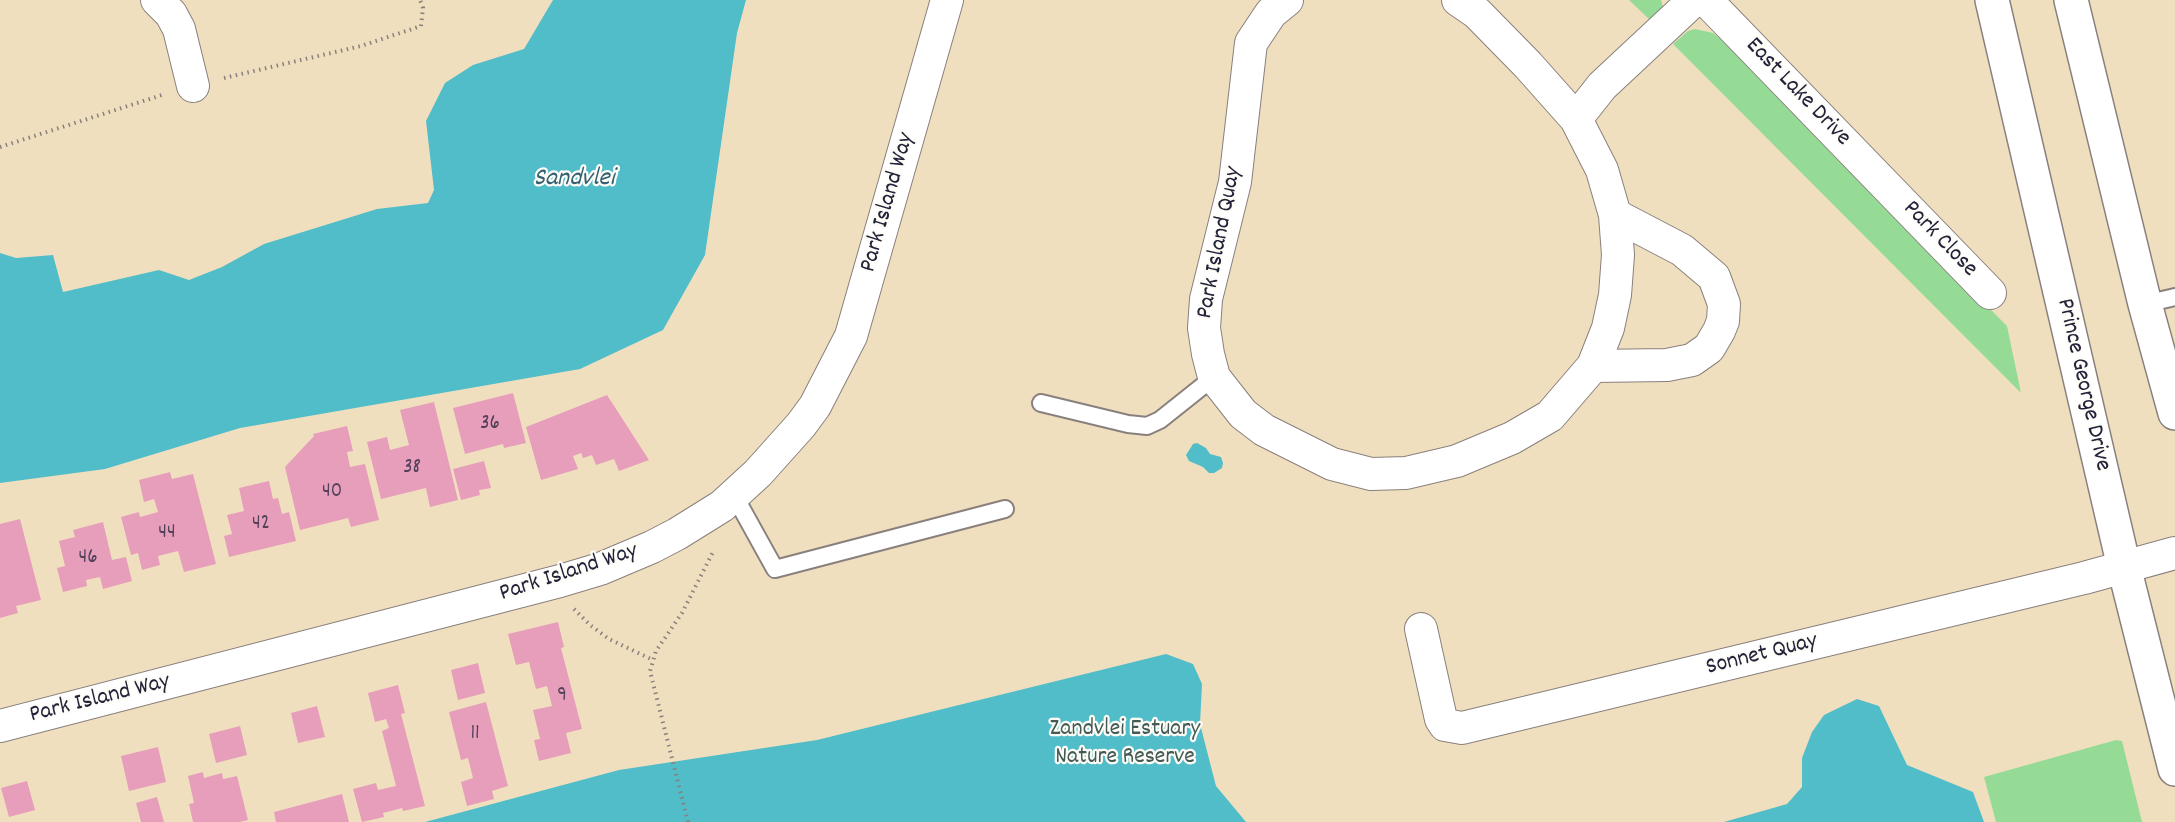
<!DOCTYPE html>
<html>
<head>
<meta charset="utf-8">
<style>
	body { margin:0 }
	canvas { display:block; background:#f0dfbf }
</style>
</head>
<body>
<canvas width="2175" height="822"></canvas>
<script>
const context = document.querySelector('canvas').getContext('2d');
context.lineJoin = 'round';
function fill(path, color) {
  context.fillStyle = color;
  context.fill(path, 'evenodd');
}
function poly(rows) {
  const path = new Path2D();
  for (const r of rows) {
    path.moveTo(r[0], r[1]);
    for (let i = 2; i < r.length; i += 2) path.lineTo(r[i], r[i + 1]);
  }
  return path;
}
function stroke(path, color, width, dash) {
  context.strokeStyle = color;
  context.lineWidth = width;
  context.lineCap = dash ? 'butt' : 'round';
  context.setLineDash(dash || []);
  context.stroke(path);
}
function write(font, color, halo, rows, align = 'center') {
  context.font = font + ' Dekko,sans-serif';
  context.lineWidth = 4.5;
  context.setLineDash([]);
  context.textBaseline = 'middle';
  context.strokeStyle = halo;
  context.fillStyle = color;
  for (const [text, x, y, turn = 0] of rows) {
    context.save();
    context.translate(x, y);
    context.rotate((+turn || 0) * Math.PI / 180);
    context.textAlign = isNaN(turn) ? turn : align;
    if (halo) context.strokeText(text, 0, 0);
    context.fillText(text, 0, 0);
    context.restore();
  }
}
fill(poly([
	[1629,0,1661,0,1663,7,1662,11,1651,21],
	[1695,29,1713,33,1722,40,2007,326,2021,393,1673,44,1688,31],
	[2116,740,2122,741,2142,822,1996,822,1984,777]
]), '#95db95');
fill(poly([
	[553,0,746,0,737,33,705,255,663,330,580,369,240,428,105,469,0,483,0,253,16,258,53,255,63,292,159,270,189,280,222,267,264,244,377,209,428,203,434,190,426,121,445,83,473,65,524,49],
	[1197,443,1206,448,1210,454,1221,457,1223,463,1222,468,1214,473,1209,473,1203,467,1189,461,1186,455,1193,444],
	[1166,654,1193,664,1202,684,1200,724,1216,786,1246,822,425,822,619,770,817,740],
	[1857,699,1879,706,1907,765,1973,792,1984,822,1724,822,1787,804,1802,787,1802,758,1812,732,1824,715]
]), '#50bdc9');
fill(poly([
	[513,393,526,443,504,448,503,444,465,454,453,408],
	[607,395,649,460,619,471,614,459,596,465,592,455,583,458,581,453,573,456,578,469,541,480,526,427],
	[434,402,458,500,430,507,426,488,381,499,367,442,387,437,390,450,409,445,400,410],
	[347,426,353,451,347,452,350,467,365,464,379,520,351,527,348,518,300,530,285,467,314,436,313,434],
	[484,461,491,488,479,490,480,495,461,500,453,469],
	[170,472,172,479,193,474,216,564,184,572,178,551,158,556,160,565,142,570,138,553,131,555,121,517,139,512,140,517,158,512,154,499,144,502,139,480],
	[269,481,273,499,278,498,282,514,289,512,296,541,229,557,224,536,232,534,227,515,244,511,239,488],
	[20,519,41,600,16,606,18,613,0,618,0,524],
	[103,522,112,560,126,557,132,581,103,589,100,577,86,580,87,586,63,592,57,568,65,566,59,541,75,537,73,530],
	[558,622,564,647,561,648,582,729,566,733,571,753,539,761,534,740,540,739,533,710,552,706,547,686,536,689,529,662,516,665,508,634],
	[478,663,485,693,458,700,451,670],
	[398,685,405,713,401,714,425,806,403,811,402,808,383,813,384,817,362,822,353,789,376,783,378,790,396,786,382,731,389,728,386,719,375,722,368,693],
	[486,702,508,786,492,791,494,799,467,806,461,782,473,778,468,758,461,760,449,712],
	[317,706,325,737,298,743,291,713],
	[240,726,247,755,216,763,209,734],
	[158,747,166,782,129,791,121,756],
	[203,772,204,778,222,773,223,779,237,776,248,820,240,822,193,822,189,804,194,803,188,776],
	[27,781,35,810,9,817,1,788],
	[342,794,349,822,276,822,274,812],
	[157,797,164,822,141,822,136,803]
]), '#e79eba');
const service = poly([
	[2145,304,2175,297],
	[1041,403,1128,424,1147,426,1160,420,1214,377],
	[734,495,775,569,1005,509]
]);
const minor = poly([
	[157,0,171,14,179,29,193,86],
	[1287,0,1271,13,1251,43,1235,182,1206,299,1204,328,1208,354,1214,377,1243,414,1264,430,1332,464,1371,474,1406,473,1457,461,1512,438,1550,416,1593,366,1608,328,1615,295,1618,255,1615,215,1602,170,1576,119,1528,65,1477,13,1458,0],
	[1706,0,1990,293],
	[1576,119,1602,86,1694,0],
	[1593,366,1667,365,1692,360,1709,348,1719,331,1723,321,1724,304,1714,277,1682,250,1615,215],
	[1421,629,1441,719,1445,725,1462,728,2084,578,2175,553],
	[0,726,560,581,600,569,652,547,677,534,722,506,758,473,801,425,815,406,851,336,947,0]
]);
const primary = poly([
	[1992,0,2124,567,2175,769],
	[2071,0,2145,304,2175,413]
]);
stroke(service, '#89807d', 20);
stroke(minor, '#89807d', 34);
stroke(primary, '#89807d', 36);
stroke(poly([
	[224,78,361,46,421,26,423,8,420,0],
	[0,147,162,95],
	[574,609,590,625,609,639,653,660],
	[688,822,650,671,656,651,682,613,714,550]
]), '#89807d', 4, [1.5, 4.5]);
stroke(service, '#fff', 16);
stroke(minor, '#fff', 32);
stroke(primary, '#fff', 33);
write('21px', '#53415b', null, [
	["36",490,425],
	["38",412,469],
	["40",332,493],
	["42",261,525],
	["44",167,534],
	["46",88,559],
	["9",562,697],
	["11",475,735]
]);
write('24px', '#22223b', '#fdfcf7', [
	["East Lake Drive",1797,93,46],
	["Park Island Way",889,203,-74],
	["Park Close",1939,240,46],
	["Park Island Quay",1221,243,-79],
	["Prince George Drive",2082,385,77],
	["Park Island Way",569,574,-18],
	["Sonnet Quay",1762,656,-14],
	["Park Island Way",100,700,-14]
]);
write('24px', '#445a56', '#fdfcf7', [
	["Zandvlei Estuary",1125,731],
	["Nature Reserve",1125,759]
]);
write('italic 26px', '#346074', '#fdfcf7', [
	["Sandvlei",574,180]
]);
</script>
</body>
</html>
